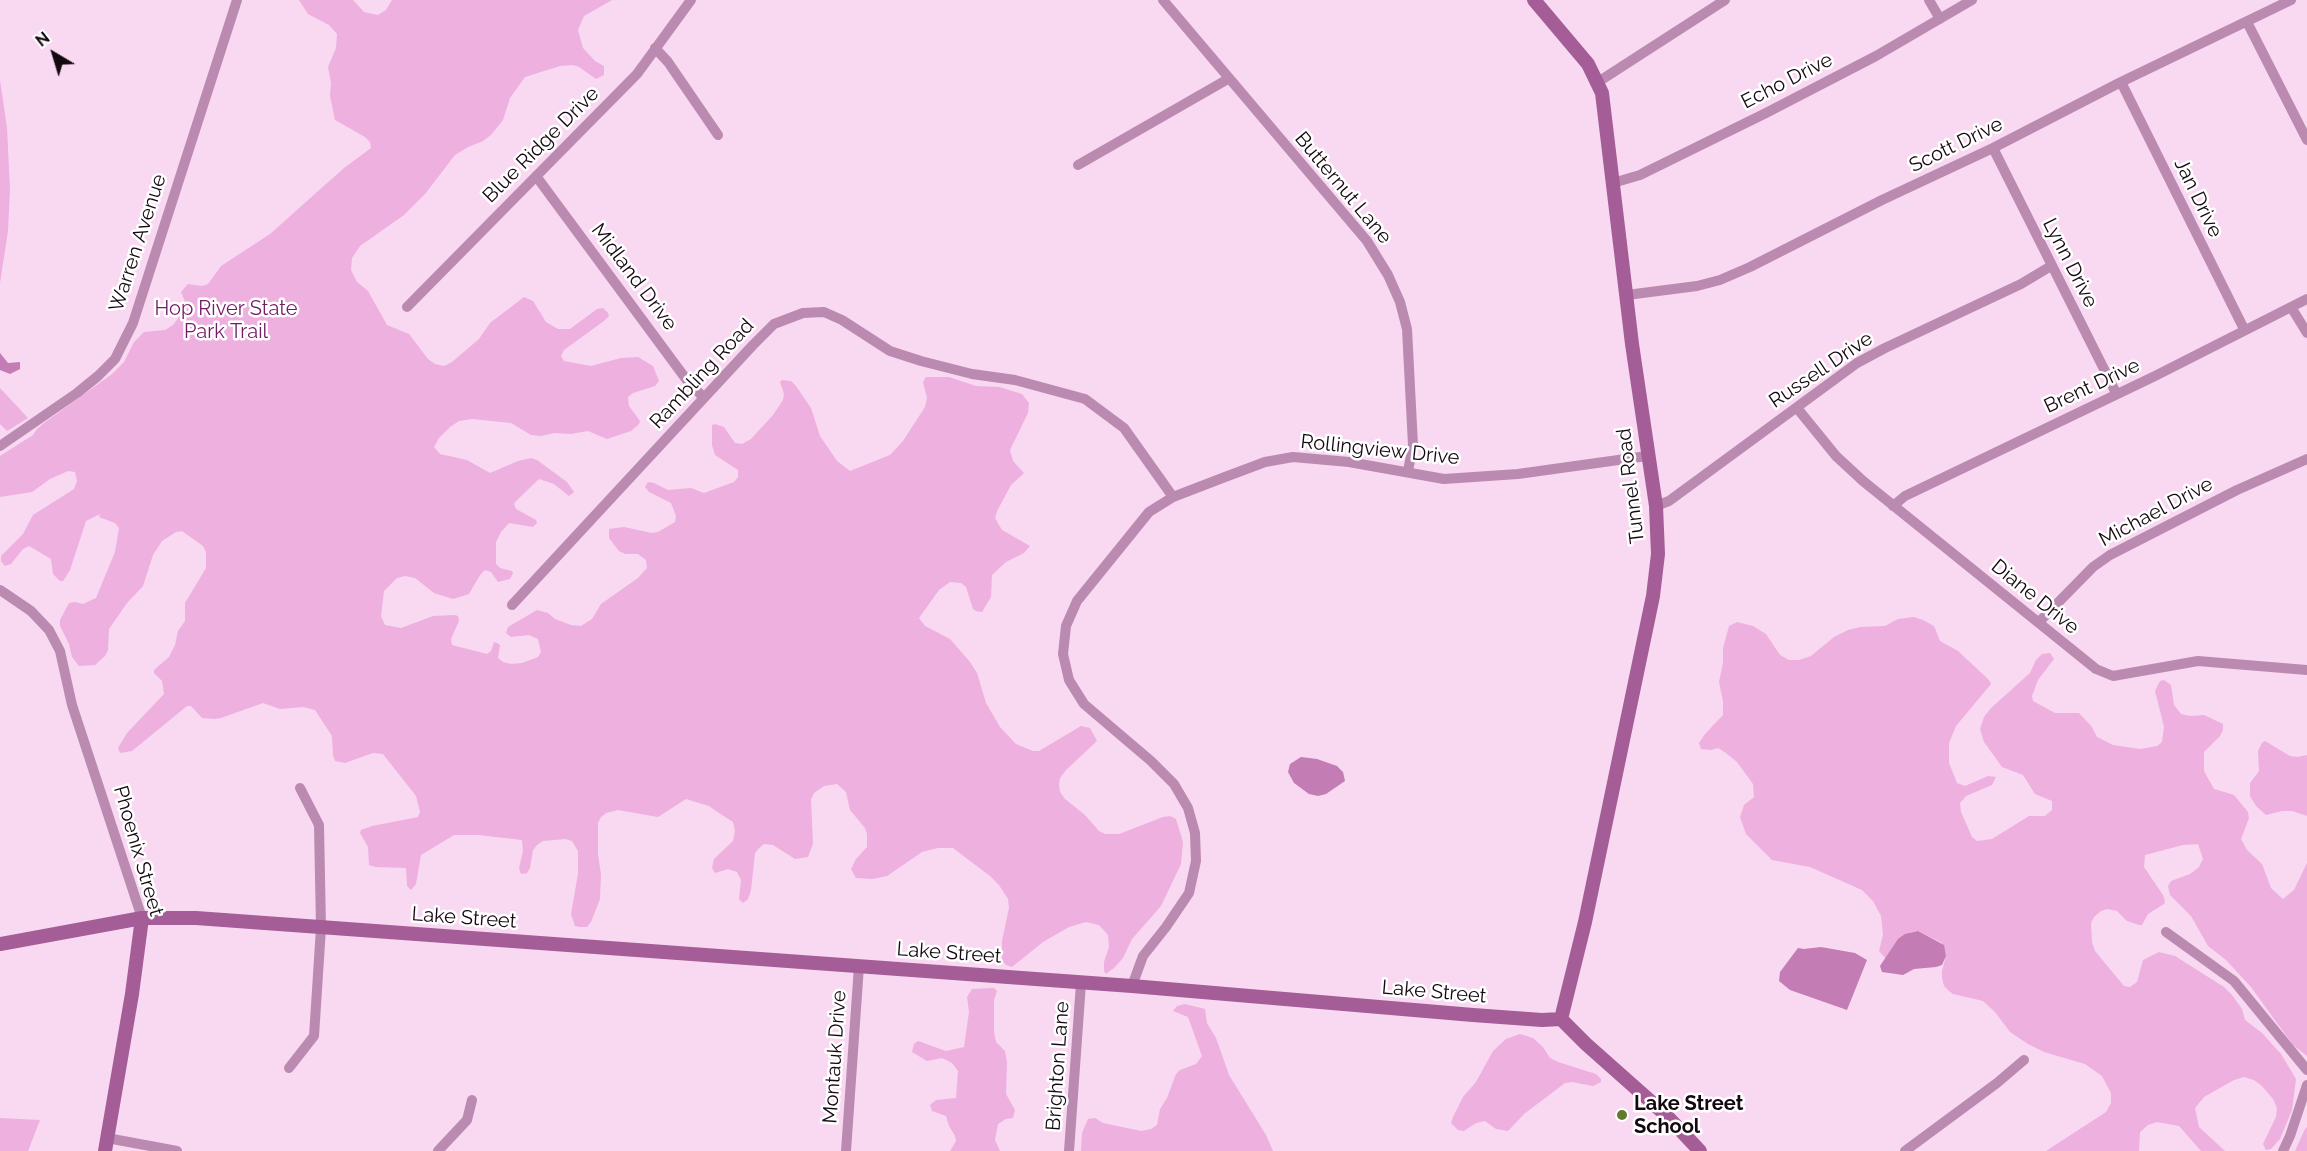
<!DOCTYPE html>
<html>
<head>
<meta charset="utf-8">
<style>
	body { margin:0 }
	#map { position:relative; width:2307px; height:1151px; overflow:hidden; background:#f9d8f1; font-family:Raleway,sans-serif }
	canvas { display:block }
	.north { position:absolute; left:24px; top:24px; width:60px; height:60px; -webkit-text-stroke:4px #fff; paint-order:stroke; rotate:322deg; font-size:16px; font-weight:700; line-height:24px; text-align:center; color:#140911 }
	.north::after { content:''; display:block; margin:auto; width:21px; height:27px; background:#140911; clip-path:polygon(50% 0,100% 100%,50% 72%,0 100%) }
</style>
</head>
<body>
<div id="map">
<canvas width="2307" height="1151"></canvas>
<div class="north">N</div>
</div>
<script>
const context = document.querySelector('canvas').getContext('2d');
context.lineJoin = 'round';
function fill(path, color) {
  context.fillStyle = color;
  context.fill(path, 'evenodd');
}
function poly(rows) {
  const path = new Path2D();
  for (const r of rows) {
    path.moveTo(r[0], r[1]);
    for (let i = 2; i < r.length; i += 2) path.lineTo(r[i], r[i + 1]);
  }
  return path;
}
function stroke(path, color, width, dash) {
  context.strokeStyle = color;
  context.lineWidth = width;
  context.lineCap = dash ? 'butt' : 'round';
  context.setLineDash(dash || []);
  context.stroke(path);
}
function write(font, color, halo, rows, align = 'center') {
  context.font = font + ' Raleway,sans-serif';
  context.lineWidth = 5;
  context.setLineDash([]);
  context.textBaseline = 'middle';
  context.strokeStyle = halo;
  context.fillStyle = color;
  for (const [text, x, y, turn = 0] of rows) {
    context.save();
    context.translate(x, y);
    context.rotate((+turn || 0) * Math.PI / 180);
    context.textAlign = isNaN(turn) ? turn : align;
    if (halo) context.strokeText(text, 0, 0);
    context.fillText(text, 0, 0);
    context.restore();
  }
}
fill(poly([
	[299,0,353,0,364,12,378,15,386,10,392,0,612,0,584,16,578,30,583,48,595,61,604,66,604,75,596,79,579,67,573,65,560,66,525,77,510,98,503,120,491,135,483,141,468,147,455,155,425,194,404,215,360,246,352,258,351,270,357,282,368,291,387,325,409,334,428,359,435,364,444,366,452,362,479,339,490,323,524,297,533,301,546,322,558,329,570,329,597,309,603,308,608,313,609,316,604,321,564,350,561,356,564,361,591,366,621,358,638,357,653,366,659,381,655,386,633,393,628,397,629,406,640,421,639,424,631,431,607,439,588,431,571,434,554,433,541,436,531,435,511,423,472,419,459,421,450,427,439,438,434,447,440,454,467,460,490,473,518,461,531,458,537,460,567,482,574,492,569,496,554,484,539,479,516,501,514,504,516,509,536,520,537,523,533,527,509,523,501,532,496,542,496,564,500,568,512,571,513,573,510,579,498,582,491,572,485,570,480,575,469,594,453,599,434,593,415,578,405,576,397,578,384,591,381,616,385,625,401,628,433,616,455,615,458,616,459,621,451,639,452,645,487,654,491,651,494,642,497,643,500,645,498,658,503,662,511,664,522,663,538,657,541,652,538,639,529,635,511,637,506,633,508,627,537,610,548,613,555,619,571,625,581,626,592,619,601,604,638,578,647,568,646,560,638,554,625,554,619,551,609,538,609,529,624,527,652,533,658,532,675,522,676,516,671,503,649,492,645,487,648,482,654,483,668,490,691,488,704,493,734,482,738,477,738,470,715,455,712,445,712,425,715,424,724,427,735,443,742,444,751,439,773,415,783,400,784,394,780,382,782,380,791,381,796,386,811,408,820,436,837,461,850,471,890,455,903,441,925,407,927,398,923,382,926,377,949,377,976,386,999,387,1022,394,1029,403,1028,413,1010,450,1013,461,1024,473,1011,485,997,511,995,518,1002,530,1030,546,1024,553,1006,562,992,575,991,597,982,612,976,611,973,609,966,587,961,583,950,582,939,590,919,618,925,626,950,639,970,662,977,673,986,703,1000,727,1016,744,1033,751,1039,751,1081,726,1090,728,1097,741,1066,770,1060,778,1059,785,1060,792,1065,799,1085,815,1099,831,1105,834,1119,834,1163,817,1170,816,1176,819,1183,842,1181,864,1161,906,1132,939,1123,958,1114,968,1106,974,1104,971,1104,962,1109,947,1108,935,1099,925,1086,922,1069,927,1043,942,1012,967,1006,965,1002,960,1002,941,1009,908,1008,899,999,885,990,876,953,848,938,848,922,852,887,876,872,879,856,878,851,869,856,859,867,847,867,834,865,828,850,810,846,792,837,784,824,786,814,793,811,799,813,844,808,857,795,859,773,845,764,844,759,848,755,853,751,890,748,899,743,903,739,899,741,880,737,872,728,869,715,873,712,868,714,859,733,841,735,831,733,822,719,813,709,806,686,799,658,817,618,810,606,813,601,817,598,823,598,855,601,874,600,899,591,922,587,927,580,927,575,926,571,914,578,874,578,851,572,841,565,839,543,841,537,845,533,850,530,868,527,873,521,874,519,868,523,851,522,840,478,835,454,835,421,855,416,884,411,890,407,886,406,868,375,867,369,865,368,847,360,833,361,830,372,826,418,817,420,812,416,796,383,754,373,753,345,763,335,761,333,755,332,736,315,710,303,707,280,709,263,703,221,718,215,719,202,718,191,706,187,706,132,751,120,753,118,748,127,733,164,694,162,681,154,673,154,670,169,657,175,645,178,631,185,621,185,603,206,568,206,552,203,546,182,531,176,532,162,541,153,555,143,586,127,603,109,629,108,650,105,656,95,665,79,666,72,657,69,644,60,626,60,620,69,603,75,602,83,604,96,598,115,552,119,528,115,523,99,517,100,514,86,521,70,570,63,581,60,581,53,574,51,559,29,546,23,549,11,564,5,566,1,561,1,556,23,534,33,515,74,489,77,481,75,472,68,471,50,479,32,492,0,497,0,456,33,435,37,429,44,423,112,374,124,362,134,342,144,332,165,330,173,325,185,309,186,304,181,292,188,284,202,286,208,284,221,266,270,234,344,168,371,148,370,142,365,137,335,120,330,96,331,83,328,67,336,48,337,34,329,25,308,14],
	[0,80,7,128,10,190,8,231,0,283],
	[0,388,28,418,7,431,0,424],
	[1914,617,1923,620,1934,626,1940,641,1958,651,1989,680,1991,684,1956,726,1949,743,1949,763,1957,783,1965,786,1988,776,1996,777,1992,785,1966,796,1960,803,1961,812,1972,837,1977,841,1992,839,2029,816,2045,816,2052,810,2052,801,2035,794,2023,775,2002,767,1984,742,1980,729,1984,717,1991,708,2030,673,2036,660,2042,654,2050,653,2054,659,2038,680,2032,696,2033,701,2055,713,2079,713,2092,727,2097,737,2113,745,2140,749,2157,746,2162,742,2164,727,2155,691,2160,681,2164,680,2171,685,2174,705,2181,714,2190,716,2204,715,2223,724,2223,730,2220,736,2204,752,2204,771,2214,789,2234,795,2248,812,2249,818,2241,839,2247,850,2262,864,2271,888,2283,899,2294,890,2307,863,2307,1056,2293,1045,2251,987,2226,960,2208,946,2191,916,2170,895,2168,886,2171,881,2190,874,2199,867,2203,859,2198,844,2183,845,2145,855,2144,867,2163,895,2165,901,2164,904,2148,914,2142,925,2139,925,2127,921,2117,911,2107,909,2101,911,2094,917,2091,923,2092,942,2095,951,2124,986,2130,987,2137,982,2143,960,2159,952,2175,956,2224,987,2232,995,2242,1009,2245,1020,2262,1033,2281,1054,2296,1079,2292,1110,2280,1139,2271,1149,2266,1150,2263,1144,2276,1117,2277,1108,2273,1099,2262,1086,2254,1080,2244,1077,2234,1080,2204,1097,2195,1108,2199,1127,2225,1151,2201,1151,2179,1126,2157,1122,2148,1125,2140,1132,2139,1151,2046,1151,2106,1112,2111,1103,2111,1093,2102,1076,2085,1064,2044,1052,2028,1044,2010,1032,1995,1012,1983,1001,1953,994,1949,991,1944,986,1942,978,1942,971,1946,956,1942,943,1918,931,1910,933,1886,959,1879,951,1883,935,1881,916,1873,901,1862,890,1810,867,1772,860,1746,834,1740,817,1744,805,1754,797,1753,784,1737,762,1726,753,1718,748,1711,750,1701,749,1699,743,1705,734,1723,715,1723,701,1719,682,1723,663,1723,648,1729,626,1737,622,1753,626,1766,634,1780,655,1789,660,1799,660,1811,656,1834,637,1848,630,1860,627,1885,626,1898,619],
	[2265,741,2290,756,2298,757,2307,755,2307,816,2292,811,2282,811,2266,815,2256,806,2250,796,2250,783,2259,771,2258,751,2262,743],
	[972,989,994,988,997,991,994,1000,994,1032,996,1042,1005,1051,1007,1063,1006,1094,1015,1110,1013,1118,1006,1119,998,1124,995,1140,1000,1151,950,1151,956,1141,955,1136,949,1126,946,1116,932,1111,930,1105,936,1100,956,1098,958,1071,952,1063,942,1058,927,1061,912,1052,914,1044,918,1041,946,1051,964,1047,969,1012,967,997],
	[1185,1004,1205,1009,1207,1023,1216,1038,1229,1075,1266,1135,1273,1151,1081,1151,1082,1133,1088,1119,1095,1118,1103,1123,1141,1131,1151,1129,1157,1125,1160,1109,1167,1098,1176,1074,1180,1070,1196,1064,1202,1056,1188,1017,1173,1011,1177,1006],
	[1520,1034,1533,1038,1543,1047,1550,1058,1558,1062,1596,1074,1601,1079,1601,1082,1593,1086,1572,1082,1565,1083,1524,1114,1508,1131,1496,1129,1485,1121,1476,1123,1464,1131,1458,1130,1451,1123,1453,1117,1463,1097,1476,1082,1493,1051,1506,1039],
	[0,1118,40,1120,28,1151,0,1151],
	[2307,1127,2307,1151,2295,1151,2305,1129]
]), '#edb0df');
fill(poly([
	[0,353,8,363,20,362,20,369,10,374,0,370],
	[1301,757,1317,759,1337,766,1343,772,1345,781,1326,794,1318,796,1309,794,1294,783,1288,772,1290,764],
	[1918,931,1944,945,1946,956,1942,965,1936,967,1914,969,1903,975,1882,972,1880,966,1898,939,1905,934],
	[1821,947,1855,953,1867,960,1847,1010,1790,990,1779,981,1780,972,1798,948,1804,949]
]), '#c37cb4');
stroke(poly([
	[1163,0,1367,241,1388,275,1400,302,1407,329,1413,445,1408,471],
	[1929,0,1940,19],
	[2247,22,2307,140],
	[655,48,668,62,718,135],
	[1598,82,1725,0],
	[2121,82,2244,329],
	[1993,148,2116,393],
	[1078,165,1228,79],
	[536,176,686,379,704,398],
	[1613,183,1640,175,1766,113,1876,56,1972,0],
	[1627,295,1697,286,1720,280,1750,267,1882,200,1993,148,2121,82,2291,0],
	[407,307,637,74,691,0],
	[2291,307,2307,333],
	[1797,408,1836,456,1863,481,2096,669,2113,676,2198,661,2307,670],
	[0,446,77,393,98,376,115,359,133,323,237,0],
	[1656,506,1669,501,1857,363,1885,348,2021,284,2051,266],
	[1893,506,1905,496,2155,376,2307,299],
	[0,590,31,611,49,630,60,651,72,705,142,918],
	[512,605,753,345,774,324,803,313,824,312,842,320,890,351,921,361,972,374,1015,380,1085,399,1124,428,1173,497],
	[2039,622,2093,567,2110,555,2237,490,2307,459],
	[2166,932,2234,981,2307,1070],
	[1132,986,1143,956,1166,927,1189,893,1196,861,1195,833,1188,808,1174,784,1151,761,1084,704,1069,680,1063,654,1066,626,1077,601,1149,512,1173,497,1225,477,1265,462,1293,457,1349,462,1444,479,1518,474,1647,456],
	[289,1068,314,1036,321,928,319,825,300,788],
	[107,1138,177,1151],
	[438,1151,467,1120,472,1100],
	[846,1151,859,966],
	[1069,1151,1081,983],
	[1905,1151,1997,1083,2024,1060],
	[2283,1151,2290,1136,2307,1085]
]), '#bb8ab0', 10);
stroke(poly([
	[1534,0,1588,64,1602,93,1632,344,1656,506,1658,554,1653,596,1585,922,1561,1019],
	[0,944,142,918,196,918,1132,986,1473,1015,1542,1020,1561,1019,1586,1044,1666,1115,1700,1151],
	[105,1151,132,994,142,918]
]), '#a45d96', 14);
for (const [x, y, r, color] of [
	[1622,1115,6,"#617a2d"]
]) {
  const dot = new Path2D();
  dot.arc(x, y, r, 0, 2 * Math.PI);
  context.fillStyle = color;
  context.fill(dot);
  stroke(dot, '#fff', 2);
}
write('20px', '#140911', '#fff', [
	["Echo Drive",1787,81,-27],
	["Blue Ridge Drive",541,145,-45],
	["Scott Drive",1956,145,-26],
	["Butternut Lane",1343,188,50],
	["Jan Drive",2198,198,64],
	["Warren Avenue",138,243,-72],
	["Lynn Drive",2070,263,63],
	["Midland Drive",634,277,53],
	["Russell Drive",1821,370,-34],
	["Rambling Road",702,374,-47],
	["Brent Drive",2092,386,-25],
	["Rollingview Drive",1380,450,6],
	["Tunnel Road",1631,486,-97],
	["Michael Drive",2156,512,-28],
	["Diane Drive",2035,597,39],
	["Phoenix Street",138,851,74],
	["Lake Street",464,918,4],
	["Lake Street",949,953,4],
	["Lake Street",1434,992,5],
	["Montauk Drive",835,1057,-86],
	["Brighton Lane",1058,1066,-86]
]);
write('20px', '#711c64', '#fff', [
	["Hop River State",226,309],
	["Park Trail",226,332]
]);
write('bold 20px', '#140911', '#fff', [
	["Lake Street",1634,1104],
	["School",1634,1127]
], 'left');
</script>
</body>
</html>
